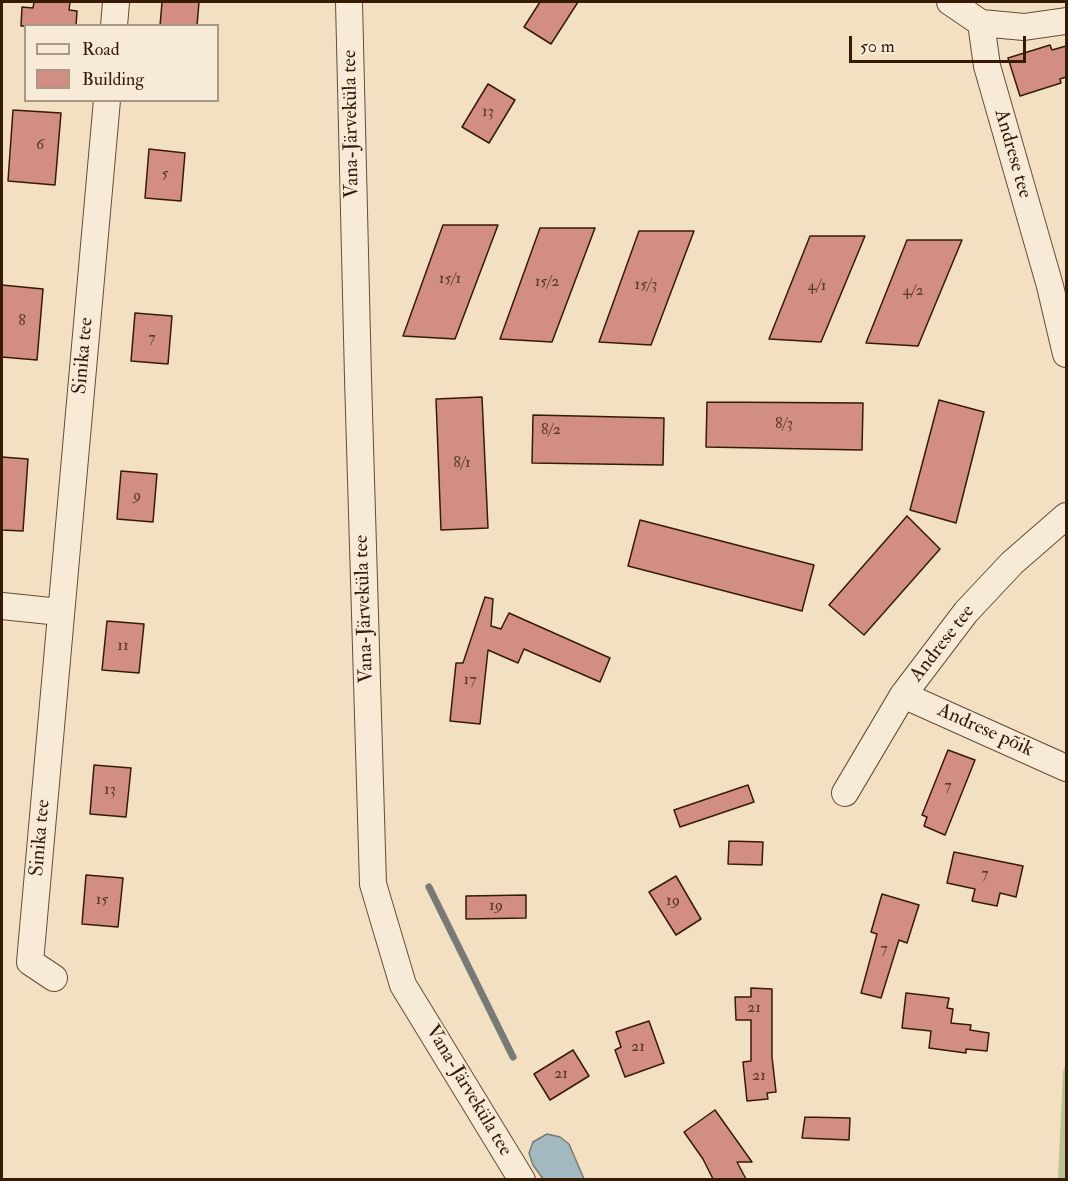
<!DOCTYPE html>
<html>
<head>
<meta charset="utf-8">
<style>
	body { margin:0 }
	#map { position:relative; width:1068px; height:1181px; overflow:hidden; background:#f3e0c3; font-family:"IM FELL Double Pica",serif }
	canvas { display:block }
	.frame { position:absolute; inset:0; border:3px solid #361b07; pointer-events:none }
	.legend { position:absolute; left:24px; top:24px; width:195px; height:78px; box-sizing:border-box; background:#f7ebd8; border:2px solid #aa9884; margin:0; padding:8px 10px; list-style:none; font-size:18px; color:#361b07 }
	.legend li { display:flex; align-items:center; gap:12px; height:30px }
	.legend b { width:30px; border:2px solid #aa9884 }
	.scale { position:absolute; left:849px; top:36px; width:177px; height:27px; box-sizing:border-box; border:3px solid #361b07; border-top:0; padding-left:8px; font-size:18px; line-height:21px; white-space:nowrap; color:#361b07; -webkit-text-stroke:4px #f7ebd8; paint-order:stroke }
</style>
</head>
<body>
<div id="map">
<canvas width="1068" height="1181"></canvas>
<div class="frame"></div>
<ul class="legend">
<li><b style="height:8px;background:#f7ebd8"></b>Road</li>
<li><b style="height:16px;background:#d28e82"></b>Building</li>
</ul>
<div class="scale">50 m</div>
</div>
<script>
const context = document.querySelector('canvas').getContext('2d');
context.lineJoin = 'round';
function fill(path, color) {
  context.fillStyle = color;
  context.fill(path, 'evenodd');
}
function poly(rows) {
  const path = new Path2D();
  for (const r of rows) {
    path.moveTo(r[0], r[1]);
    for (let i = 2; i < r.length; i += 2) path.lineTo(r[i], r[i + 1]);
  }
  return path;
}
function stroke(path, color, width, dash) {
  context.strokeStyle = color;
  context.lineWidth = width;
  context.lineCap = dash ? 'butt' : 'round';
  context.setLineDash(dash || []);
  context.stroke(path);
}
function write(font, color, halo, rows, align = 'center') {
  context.font = font + ' "IM FELL Double Pica",serif';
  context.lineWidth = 4.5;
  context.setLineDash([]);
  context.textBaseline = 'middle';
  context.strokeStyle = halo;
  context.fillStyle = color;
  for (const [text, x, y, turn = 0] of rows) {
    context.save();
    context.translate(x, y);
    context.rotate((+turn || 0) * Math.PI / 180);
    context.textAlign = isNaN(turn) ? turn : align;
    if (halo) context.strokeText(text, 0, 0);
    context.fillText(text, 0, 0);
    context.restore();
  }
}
fill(poly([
	[1066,1062,1066,1179,1058,1179,1063,1072]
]), '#bbc294');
const water = poly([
	[547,1134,560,1137,569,1144,584,1179,543,1179,533,1165,529,1153,533,1142,547,1134]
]);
fill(water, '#a2babf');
stroke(water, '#777a75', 1.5);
stroke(poly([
	[429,887,513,1057]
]), '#777a75', 7);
const building = poly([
	[34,2,70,2,69,10,77,11,76,26,21,26,22,7,33,8,34,2],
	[162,2,199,2,197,26,160,26,162,2],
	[540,2,578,2,551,44,524,27,540,2],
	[1050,45,1052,50,1066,46,1066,77,1060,79,1061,83,1020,96,1008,58,1050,45],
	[488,84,515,100,489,143,462,127,488,84],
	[13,110,61,113,55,185,8,181,13,110],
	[149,149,185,153,181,201,145,198,149,149],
	[443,225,498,225,455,339,403,336,443,225],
	[540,228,595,228,552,342,500,339,540,228],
	[639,231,694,231,651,345,599,342,639,231],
	[810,236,865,236,821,342,769,339,810,236],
	[907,240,962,240,918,346,866,343,907,240],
	[2,285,43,289,37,360,2,357,2,285],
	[135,313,172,316,168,364,131,361,135,313],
	[482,397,488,528,441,530,436,399,482,397],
	[939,400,984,412,956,523,910,510,939,400],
	[707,402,863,403,862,450,706,447,707,402],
	[533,415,664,418,663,465,532,463,533,415],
	[2,457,28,459,23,531,2,530,2,457],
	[121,471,157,474,153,522,117,519,121,471],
	[907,516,940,549,864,635,829,605,907,516],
	[640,520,814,565,802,611,628,566,640,520],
	[485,597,493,599,491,626,501,629,509,613,610,658,600,682,524,649,518,663,488,650,480,724,450,721,456,663,463,663,485,597],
	[107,621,144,624,139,673,102,670,107,621],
	[948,750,975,760,945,835,924,826,927,817,922,815,948,750],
	[94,765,131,768,126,817,90,814,94,765],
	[748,785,754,802,680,827,674,810,748,785],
	[729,841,763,842,762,865,728,864,729,841],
	[954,852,1023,866,1016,897,1000,893,997,906,972,901,975,889,947,883,954,852],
	[86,875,123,878,118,927,82,924,86,875],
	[676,876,701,919,676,935,649,892,676,876],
	[882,894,919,905,907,943,899,940,881,998,861,993,877,934,871,932,882,894],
	[526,895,526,918,466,919,466,896,526,895],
	[751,988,772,989,772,1057,776,1092,767,1093,768,1099,747,1101,743,1062,751,1061,751,1020,736,1020,735,997,751,997,751,988],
	[906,993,949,998,947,1008,953,1009,951,1023,971,1025,970,1030,989,1033,987,1051,966,1049,966,1053,929,1048,931,1031,902,1028,906,993],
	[649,1021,664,1063,625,1077,615,1050,621,1047,616,1032,649,1021],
	[573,1050,589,1076,550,1100,534,1074,573,1050],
	[715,1110,752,1162,737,1162,746,1179,713,1179,703,1159,684,1132,715,1110],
	[805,1117,850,1118,849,1140,802,1138,805,1117]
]);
fill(building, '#d28e82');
stroke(building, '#361b07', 1.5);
const street = poly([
	[349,2,358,378,373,884,403,985,522,1180],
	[950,2,981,23,1024,27,1066,21],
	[981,23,987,66,1050,286,1066,354],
	[114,26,116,2],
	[2,606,60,612],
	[903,695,1066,768],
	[845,793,903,695,966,612,1012,563,1066,516],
	[54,978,30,962,107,100]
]);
stroke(street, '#654c36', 28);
stroke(street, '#f7ebd8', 26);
write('16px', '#5d3826', null, [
	["13",488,113],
	["6",40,146],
	["5",165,175],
	["15/1",450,280],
	["15/2",547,283],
	["15/3",646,286],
	["4/1",817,287],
	["4/2",913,292],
	["8",22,322],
	["7",152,339],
	["8/3",784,425],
	["8/2",551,431],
	["8/1",462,464],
	["9",137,497],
	["11",123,647],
	["17",470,681],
	["7",948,787],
	["13",110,791],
	["7",985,875],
	["15",102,901],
	["19",673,902],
	["19",496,907],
	["7",884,950],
	["21",754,1009],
	["21",638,1048],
	["21",561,1075],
	["21",759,1077]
]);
write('20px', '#361b07', '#f7ebd8', [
	["Vana-Järveküla tee",352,124,-91],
	["Andrese tee",1012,154,74],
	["Sinika tee",84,356,-85],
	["Vana-Järveküla tee",365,609,-92],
	["Andrese tee",943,644,-52],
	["Andrese põik",985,731,24],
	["Sinika tee",41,838,-85],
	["Vana-Järveküla tee",468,1091,59]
]);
</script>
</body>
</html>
